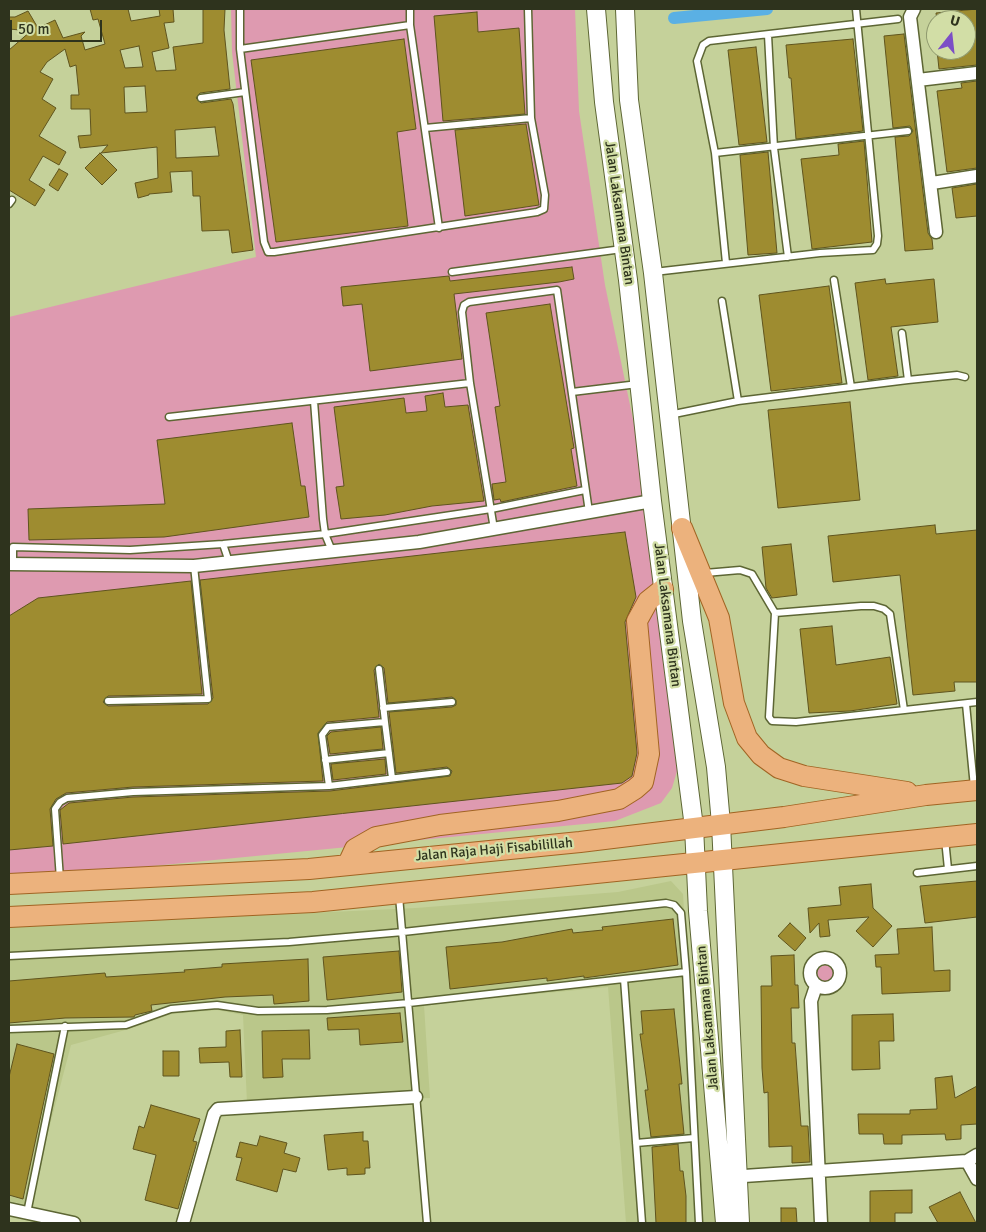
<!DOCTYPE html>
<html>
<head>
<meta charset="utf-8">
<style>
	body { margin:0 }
	#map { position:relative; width:986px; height:1232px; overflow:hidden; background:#c5d19a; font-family:Signika,sans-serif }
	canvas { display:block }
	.frame { position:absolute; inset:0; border:10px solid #2e331d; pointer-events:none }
	.north { position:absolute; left:926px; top:10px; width:50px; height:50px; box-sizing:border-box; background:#d2dea6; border:1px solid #909a6f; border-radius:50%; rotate:16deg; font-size:14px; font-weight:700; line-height:20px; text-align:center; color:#2e331d }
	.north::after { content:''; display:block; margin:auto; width:18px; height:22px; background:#7c4ec6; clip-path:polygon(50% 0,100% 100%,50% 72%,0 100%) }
	.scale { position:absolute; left:10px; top:20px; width:92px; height:22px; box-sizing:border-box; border:2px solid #2e331d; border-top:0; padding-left:6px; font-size:15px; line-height:18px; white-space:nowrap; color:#2e331d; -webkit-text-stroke:4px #d2dea6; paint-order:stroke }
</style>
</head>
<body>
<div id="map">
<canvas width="986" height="1232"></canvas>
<div class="frame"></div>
<div class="north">U</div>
<div class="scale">50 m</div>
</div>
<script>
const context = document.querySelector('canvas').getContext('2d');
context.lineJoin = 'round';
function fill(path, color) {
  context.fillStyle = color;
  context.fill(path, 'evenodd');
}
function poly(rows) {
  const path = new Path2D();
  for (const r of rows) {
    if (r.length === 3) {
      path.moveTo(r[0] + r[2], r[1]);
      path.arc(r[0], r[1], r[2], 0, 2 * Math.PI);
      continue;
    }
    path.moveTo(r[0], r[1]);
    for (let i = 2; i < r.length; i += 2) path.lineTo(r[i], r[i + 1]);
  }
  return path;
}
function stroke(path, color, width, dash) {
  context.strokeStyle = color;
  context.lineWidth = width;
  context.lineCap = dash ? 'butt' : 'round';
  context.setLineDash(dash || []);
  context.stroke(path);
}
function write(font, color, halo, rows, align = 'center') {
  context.font = font + ' Signika,sans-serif';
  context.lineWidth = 4.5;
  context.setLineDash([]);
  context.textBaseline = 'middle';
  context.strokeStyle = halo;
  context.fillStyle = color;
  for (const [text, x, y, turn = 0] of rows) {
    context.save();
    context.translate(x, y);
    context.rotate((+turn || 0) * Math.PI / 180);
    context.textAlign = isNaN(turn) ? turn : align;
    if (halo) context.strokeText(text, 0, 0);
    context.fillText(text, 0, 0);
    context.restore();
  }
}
fill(poly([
	[671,881,683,894,689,995,724,1223,626,1223,608,987,424,1005,430,1098,247,1103,243,1015,217,1010,172,1014,129,1029,71,1045,29,1205,9,1201,9,915,148,911,309,913,416,908,618,892]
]), '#bac78a');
fill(poly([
	[231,9,575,9,579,111,605,285,650,501,687,738,672,788,661,803,615,821,9,880,9,317,256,257,232,52],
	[826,974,9]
]), '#de9ab0');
stroke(poly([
	[674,18,767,9]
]), '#5ab0e4', 12);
const building = poly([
	[90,9,128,9,131,21,160,16,159,9,173,9,174,22,164,23,169,48,152,52,156,71,176,70,173,47,203,43,203,9,225,9,224,30,230,89,200,93,196,98,201,103,231,99,233,104,253,250,232,253,229,230,202,231,200,196,193,196,192,171,170,172,172,192,149,194,149,195,138,198,135,183,158,178,157,147,101,153,108,145,80,148,78,136,91,135,90,109,71,109,71,95,79,95,76,65,70,67,65,49,47,62,40,72,53,79,42,99,56,108,39,136,66,152,59,165,43,156,29,180,45,190,35,206,9,190,9,50,31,31,9,29,9,17,15,17,28,11,38,28,55,20,63,38,85,32,81,36,85,50,105,44,98,19,93,20,90,9],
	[139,46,143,67,125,68,120,50,139,46],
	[145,86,147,112,125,113,124,87,145,86],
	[215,127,219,156,176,158,175,130,215,127],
	[977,9,977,65,939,69,937,50,966,50,966,20,937,20,936,13,977,9],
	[477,12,478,32,519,28,525,114,443,121,434,16,477,12],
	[904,34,928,233,932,239,933,249,905,251,895,137,909,136,913,131,910,126,893,128,884,36,904,34],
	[404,39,416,129,397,132,408,226,276,242,251,60,404,39],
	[853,39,863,131,796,139,791,78,789,78,786,45,853,39],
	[756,47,767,142,739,145,728,50,756,47],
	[977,81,977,168,947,172,937,91,962,88,961,83,977,81],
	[526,124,539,205,465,216,455,130,526,124],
	[864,141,872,242,812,249,801,159,839,155,838,144,864,141],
	[768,152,777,253,748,255,740,155,768,152],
	[100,153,117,170,102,185,85,168,100,153],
	[59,169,68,174,58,191,49,185,59,169],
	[977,184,977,216,956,218,952,188,977,184],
	[572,267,574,279,559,282,454,294,462,359,370,371,362,304,343,306,341,287,449,276,450,281,572,267],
	[885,279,886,284,934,279,938,322,891,327,898,376,868,380,855,283,885,279],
	[829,286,842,383,771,391,759,295,829,286],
	[550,304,574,448,571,449,577,486,501,502,500,499,494,500,492,484,506,482,495,407,500,406,486,313,550,304],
	[443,393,445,407,468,405,484,501,432,506,385,515,341,519,336,487,344,486,334,407,404,398,406,413,427,411,425,396,443,393],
	[850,402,860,500,778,508,768,410,850,402],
	[292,423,301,486,305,486,309,517,164,537,29,540,28,509,165,504,157,440,292,423],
	[935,525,936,534,977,530,977,682,954,682,955,691,913,695,900,575,833,582,828,536,935,525],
	[625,532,636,597,625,622,637,753,632,776,622,783,63,844,60,810,69,803,133,797,330,791,450,776,452,771,447,767,396,773,389,712,452,707,456,705,456,700,452,697,388,703,384,668,379,664,374,670,379,717,327,722,318,733,323,781,133,787,66,793,56,799,50,809,53,846,9,850,9,616,38,598,191,581,202,694,108,696,103,702,108,706,208,704,213,698,200,580,625,532],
	[791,544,797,595,772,598,766,588,762,547,791,544],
	[832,626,836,665,890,657,897,704,850,711,809,713,800,629,832,626],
	[381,727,383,749,330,754,327,736,331,732,381,727],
	[385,759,386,774,333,780,331,764,385,759],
	[977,881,977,917,925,923,920,886,977,881],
	[871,884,873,908,892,926,873,947,856,931,869,917,828,920,830,936,820,937,819,923,810,933,808,908,841,905,839,887,871,884],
	[673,919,678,965,584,978,584,976,547,981,547,978,450,989,446,947,502,942,572,929,573,933,603,930,602,927,673,919],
	[790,923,806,938,795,951,778,936,790,923],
	[932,927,934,971,950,970,950,991,882,994,881,967,876,967,875,955,899,954,897,929,932,927],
	[399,951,402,992,327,1000,323,957,399,951],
	[794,955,795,985,798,985,799,1008,791,1008,792,1043,795,1043,801,1126,808,1126,810,1162,792,1163,792,1146,769,1147,768,1092,764,1093,762,1068,761,986,772,986,771,956,794,955],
	[308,959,309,1001,274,1004,273,995,225,997,151,1005,152,1011,135,1015,134,1017,65,1018,9,1023,9,981,105,973,106,977,185,972,184,970,222,967,222,964,308,959],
	[674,1009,682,1084,679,1084,684,1134,651,1137,645,1090,648,1090,640,1034,643,1034,641,1011,674,1009],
	[400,1013,403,1042,360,1045,359,1029,328,1030,327,1018,400,1013],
	[893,1014,894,1041,879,1041,880,1069,852,1070,852,1015,893,1014],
	[240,1030,242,1077,230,1077,229,1062,200,1063,199,1048,226,1047,226,1031,240,1030],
	[309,1030,310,1059,282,1059,283,1077,263,1078,262,1031,309,1030],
	[17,1044,54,1054,23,1199,9,1195,9,1077,17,1044],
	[163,1051,179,1051,179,1076,163,1076,163,1051],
	[952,1076,955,1098,977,1086,977,1124,961,1125,961,1139,946,1140,945,1134,902,1135,902,1144,884,1144,883,1134,859,1134,858,1114,910,1114,910,1110,937,1109,935,1078,952,1076],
	[151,1105,200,1119,193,1141,197,1142,178,1209,145,1200,156,1155,133,1149,139,1126,144,1128,151,1105],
	[363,1132,363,1141,368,1141,370,1168,365,1168,365,1174,347,1175,347,1168,328,1170,324,1135,363,1132],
	[260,1136,287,1143,284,1153,300,1158,296,1172,283,1169,277,1192,236,1180,242,1158,236,1157,240,1142,257,1146,260,1136],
	[678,1144,680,1171,683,1171,686,1196,686,1223,656,1223,652,1147,678,1144],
	[912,1190,912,1213,895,1213,895,1223,870,1223,870,1191,912,1190],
	[960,1192,976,1223,938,1223,929,1207,960,1192],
	[781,1208,796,1208,797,1223,781,1223,781,1208]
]);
fill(building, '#9e8c30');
stroke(building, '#5f541e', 1);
const lane = poly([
	[240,9,240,49,264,242,268,252,274,252,537,212,544,209,545,195,531,118,528,9],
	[410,9,410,25,439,228],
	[768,35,774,148,788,257],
	[240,49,410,25],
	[201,98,245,92],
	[425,128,531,118],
	[715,153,908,131],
	[9,204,12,200],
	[726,263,715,153,697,61,703,45,709,41,898,19],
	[452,272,622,249],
	[654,272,820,253,873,250,877,244,878,236,856,9],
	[834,280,851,387],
	[722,301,738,401],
	[902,333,908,380],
	[572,392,638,384],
	[314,401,323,519,325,534,332,551],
	[669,415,738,401,908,380,957,375,965,377],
	[169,417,470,383],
	[494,529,470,383,462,312,464,305,469,302,557,290,589,512],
	[223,544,229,562],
	[13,564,13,547,130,550,223,544,325,534,491,509,585,490],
	[705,573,740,570,752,574,775,613,769,717,772,721,796,722,977,702],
	[775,613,861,606,874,606,884,609,890,614,904,710],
	[379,669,385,722],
	[108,701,208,699,194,566],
	[966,704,974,787],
	[383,708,452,702],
	[325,760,389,753],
	[329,786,322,735,328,727,385,722,392,778],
	[945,839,948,869],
	[917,873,977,866],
	[60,879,55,809,60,802,67,798,133,792,329,786,447,772],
	[399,896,427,1223],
	[9,956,289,942,403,932,666,903,674,905,681,913,686,972,699,1223],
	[624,979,642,1223],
	[9,1029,126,1025,171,1009,217,1005,258,1011,327,1010,409,1003,686,972],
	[636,1143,694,1138],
	[27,1213,65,1026]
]);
const street = poly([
	[914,9,910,17,936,232],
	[918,80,977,73],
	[932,183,977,176],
	[9,564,194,566,419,542,652,501],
	[825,973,15],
	[816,986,811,1001,821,1223],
	[967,1161,977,1179],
	[729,1177,967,1161,977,1155],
	[9,1209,74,1223],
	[183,1223,214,1114,218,1109,416,1097]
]);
const secondary = poly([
	[596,9,604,102,628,280,652,501,694,827,698,911,725,1223],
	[625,9,629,100,653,273,692,621,716,767,721,824,740,1223]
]);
const primary = poly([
	[682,528,719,618,734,703,747,738,761,755,779,768,804,776,907,792],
	[348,864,355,849,376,837,440,825,558,811,619,799,635,789,643,782,649,754,637,621,648,601,663,589],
	[9,884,309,869,580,842,784,817,926,795,977,790],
	[9,917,313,902,977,834]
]);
stroke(lane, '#5d6634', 9);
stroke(street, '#5d6634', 15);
stroke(secondary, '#5d6634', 20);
stroke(primary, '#a16423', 22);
stroke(lane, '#fff', 6);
stroke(street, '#fff', 12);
stroke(secondary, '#fff', 18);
stroke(primary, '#ecb27d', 20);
write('14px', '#2e331d', '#d2dea6', [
	["Jalan Laksamana Bintan",619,213,82],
	["Jalan Laksamana Bintan",667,615,83],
	["Jalan Raja Haji Fisabilillah",494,850,-5],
	["Jalan Laksamana Bintan",708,1018,-95]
]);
</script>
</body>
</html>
